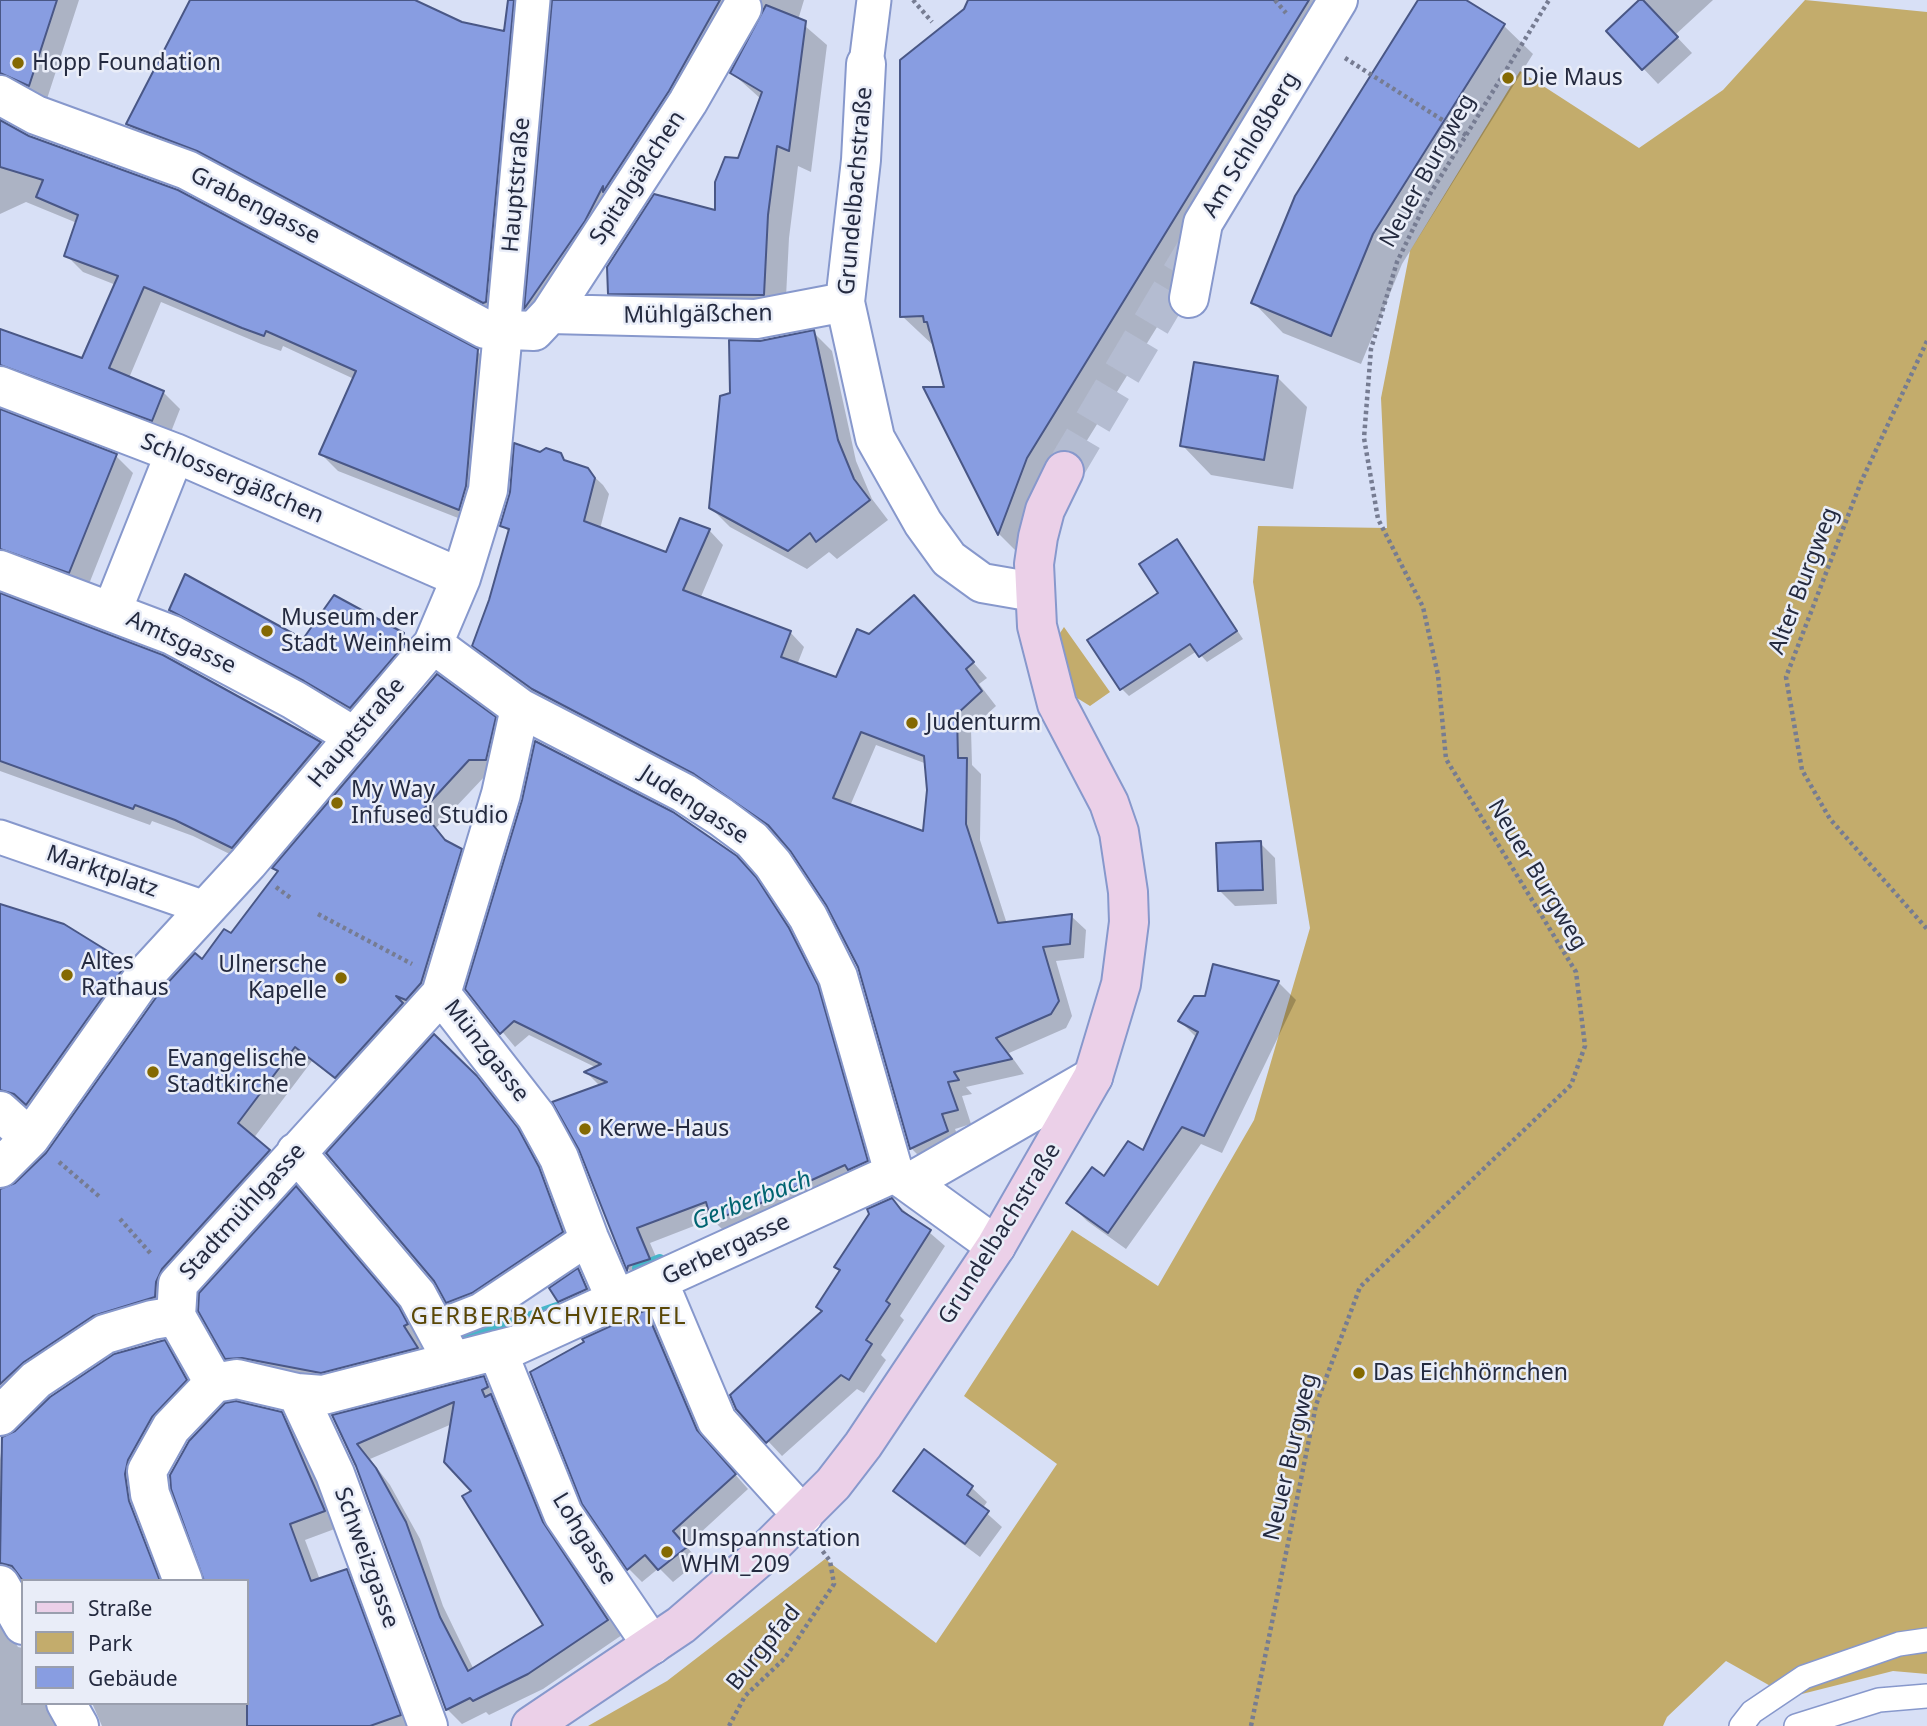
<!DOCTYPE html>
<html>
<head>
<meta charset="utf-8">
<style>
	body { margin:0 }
	#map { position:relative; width:1927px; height:1726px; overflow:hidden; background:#d8e0f6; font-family:"Noto Sans",sans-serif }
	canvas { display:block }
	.legend { position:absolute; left:21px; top:1579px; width:228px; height:126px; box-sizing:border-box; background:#e9edf8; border:2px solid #9a9fae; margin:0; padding:9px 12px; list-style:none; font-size:21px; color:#242a3f }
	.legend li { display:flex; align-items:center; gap:14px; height:35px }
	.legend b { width:35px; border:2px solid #9a9fae }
</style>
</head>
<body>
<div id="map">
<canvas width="1927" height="1726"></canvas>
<ul class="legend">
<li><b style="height:9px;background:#ebd0e8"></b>Straße</li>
<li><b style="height:19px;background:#c3ac6c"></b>Park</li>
<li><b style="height:19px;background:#889de1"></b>Gebäude</li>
</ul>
</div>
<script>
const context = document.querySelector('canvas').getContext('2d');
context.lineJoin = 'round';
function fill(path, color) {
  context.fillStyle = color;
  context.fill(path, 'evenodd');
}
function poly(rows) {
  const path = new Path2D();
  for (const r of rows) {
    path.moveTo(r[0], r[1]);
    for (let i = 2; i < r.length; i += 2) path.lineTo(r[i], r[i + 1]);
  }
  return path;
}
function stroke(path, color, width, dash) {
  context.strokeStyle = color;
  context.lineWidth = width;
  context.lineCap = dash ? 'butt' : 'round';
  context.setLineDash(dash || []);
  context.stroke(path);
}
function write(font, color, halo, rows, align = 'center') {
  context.font = font + ' "Noto Sans",sans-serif';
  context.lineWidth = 5;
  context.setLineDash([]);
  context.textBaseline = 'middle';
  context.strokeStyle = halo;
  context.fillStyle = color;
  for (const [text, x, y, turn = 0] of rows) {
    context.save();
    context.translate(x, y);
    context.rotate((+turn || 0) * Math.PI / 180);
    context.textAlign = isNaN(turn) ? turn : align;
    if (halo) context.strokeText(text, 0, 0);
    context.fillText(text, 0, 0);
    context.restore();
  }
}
fill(poly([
	[1805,0,1927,12,1927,1674,1893,1671,1790,1697,1726,1661,1667,1717,1663,1726,588,1726,667,1681,825,1559,936,1643,1057,1464,964,1396,1072,1230,1158,1286,1254,1120,1310,928,1253,582,1258,526,1387,528,1381,398,1410,251,1520,71,1639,148,1723,90],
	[1064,627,1110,692,1090,706,1077,698,1066,669,1058,636]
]), '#c3ac6c');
fill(poly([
	[0,0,79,0,46,102,0,99],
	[192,0,359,0,510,34,528,53,504,318,146,142,128,124],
	[558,0,804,0,798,20,827,45,811,172,798,166,789,238,785,317,632,315,610,293,717,213,761,99,732,73,766,7,753,11,547,329,526,308,550,44],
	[970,0,1359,0,1057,489,1029,564,999,534,926,389,947,389,935,347,902,316],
	[1420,0,1463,0,1503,25,1533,54,1402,264,1361,364,1283,333,1254,303],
	[1642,0,1713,0,1675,35,1692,53,1658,84,1608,31],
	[0,120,28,137,477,351,494,368,476,525,338,471,321,454,354,379,283,346,281,351,261,344,161,302,129,378,163,392,180,409,169,437,0,390,0,331,83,360,116,285,83,272,66,255,77,223,26,202,0,214],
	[813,332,832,351,856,461,872,499,888,520,837,559,829,552,807,569,730,527,711,508,731,395,760,342],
	[1278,378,1307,407,1293,489,1211,475,1182,445],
	[0,411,116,456,133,473,87,589,0,574],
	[540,454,560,455,569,464,587,470,603,485,609,494,600,529,667,554,709,530,723,545,700,599,790,632,804,647,797,665,837,679,870,637,929,612,987,678,979,684,996,706,971,729,972,765,981,774,980,840,1007,924,1071,916,1086,930,1084,958,1056,961,1072,1016,1066,1028,1009,1053,1024,1074,966,1087,972,1094,962,1096,971,1124,955,1129,962,1146,926,1163,912,1149,859,967,828,904,780,836,711,788,548,704,489,660,474,645,510,533,502,525],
	[876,745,927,764,929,790,925,833,850,806],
	[1177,541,1243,639,1207,662,1197,651,1129,696,1122,689],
	[0,595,162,657,320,744,337,760,250,864,193,836,152,821,150,825,0,771],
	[171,610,303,641,403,635,425,657,373,730,193,632],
	[494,719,511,735,486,775,436,828,450,844,477,866,437,999,352,1093,312,1061,253,1139,284,1168,177,1286,0,1412,0,1191,7,1191,49,1152,203,961,232,935,279,872,275,868],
	[1260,843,1275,858,1277,904,1235,906,1220,891],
	[751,873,770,894,803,944,831,1001,881,1176,727,1234,712,1219,650,1243,663,1273,642,1283,629,1270,581,1149,600,1086,587,1073,597,1068,529,1035,515,1047,467,989],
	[0,906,126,964,142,980,43,1120,22,1105,0,1112],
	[1214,966,1278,982,1296,1000,1222,1153,1201,1144,1126,1249,1087,1221,1069,1203,1143,1152,1197,1038,1180,1021,1206,997],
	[434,1036,492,1093,532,1145,577,1247,463,1317,448,1302],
	[296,1189,414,1325,422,1340,418,1341,432,1363,338,1388,243,1374,227,1358],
	[892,1200,945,1246,900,1316,904,1320,881,1355,886,1360,864,1393,857,1389,782,1456,737,1408,824,1312],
	[578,1270,593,1296,567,1308,560,1301],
	[646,1312,660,1326,710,1446,748,1489,686,1546,699,1561,673,1582,659,1568,642,1582,629,1569,584,1503],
	[164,1342,180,1358,202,1397,143,1477,168,1581,23,1581,4,1563,0,1554,0,1460,3,1438],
	[483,1378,498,1393,557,1539,622,1635,543,1689,489,1715,486,1712,462,1724,447,1709,357,1466,334,1417],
	[452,1424,474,1492,546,1625,474,1670,443,1606,420,1539,390,1485,370,1459],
	[281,1413,297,1430,340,1527,305,1540,320,1580,346,1571,362,1587,414,1726,102,1726,92,1703,247,1703,247,1581],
	[924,1451,972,1488,987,1502,982,1509,1002,1527,980,1557,910,1505,895,1490],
	[0,1619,18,1647,23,1648,23,1703,68,1703,61,1726,0,1726]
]), '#0003');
stroke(poly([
	[637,1268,660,1259],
	[464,1339,557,1307]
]), '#46b6c9', 10);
const building = poly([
	[0,0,57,0,29,86,0,73,0,0],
	[190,0,415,0,462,22,504,31,508,0,514,0,486,302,483,303,197,151,126,124,190,0],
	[552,0,720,0,669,91,603,192,603,186,585,221,524,309,552,0],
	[968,0,1309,0,1027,458,998,535,923,387,944,387,927,322,924,322,923,316,900,317,900,60,964,9,968,0],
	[1418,0,1466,0,1505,24,1373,234,1331,336,1251,303,1295,196,1418,0],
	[1639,0,1643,0,1678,37,1642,70,1606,31,1639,0],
	[766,5,806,21,789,151,777,146,768,215,764,295,608,294,607,267,654,194,715,210,715,182,725,157,738,158,762,92,730,73,766,5],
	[0,120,29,136,178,190,478,349,466,486,459,510,319,454,356,371,266,331,264,336,242,328,144,287,109,368,164,391,152,421,0,365,0,329,82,358,118,276,64,256,78,215,36,197,43,180,0,167,0,120],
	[814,330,838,440,854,479,870,500,816,542,810,533,788,551,709,508,720,396,730,393,729,340,760,341,814,330],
	[1194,362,1278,376,1264,460,1180,446,1194,362],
	[0,409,117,454,69,573,0,549,0,409],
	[514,443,540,452,546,448,561,453,564,460,588,468,595,478,584,521,666,552,680,518,710,529,683,590,791,631,781,657,836,677,857,629,869,634,914,595,974,662,966,669,982,691,957,714,958,758,967,758,966,824,998,923,1072,914,1070,944,1043,947,1059,1001,1051,1014,996,1038,1012,1059,954,1072,959,1080,948,1082,958,1110,942,1114,948,1131,910,1149,858,967,826,905,791,852,768,825,694,774,532,689,472,646,489,600,509,529,500,526,510,492,514,443],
	[861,732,924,756,927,790,923,831,833,798,861,732],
	[1177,539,1237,631,1199,657,1190,644,1120,690,1087,640,1158,593,1139,564,1177,539],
	[185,574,303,639,334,595,404,633,401,639,406,643,350,708,304,681,169,610,185,574],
	[0,593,163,655,321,742,232,848,175,820,135,805,133,809,0,761,0,593],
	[437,674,496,717,486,760,469,760,422,811,445,840,462,849,421,983,406,1000,396,996,403,1003,335,1078,295,1047,238,1123,270,1150,162,1269,156,1282,155,1297,93,1316,24,1362,0,1384,0,1189,15,1183,46,1153,162,989,195,953,202,959,224,929,231,933,278,871,272,868,437,674],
	[535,741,673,812,737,856,756,877,789,928,818,985,868,1161,848,1170,845,1165,750,1208,711,1220,706,1202,637,1228,650,1259,628,1266,627,1271,579,1150,552,1102,607,1082,584,1072,601,1064,514,1021,500,1034,465,989,522,800,535,741],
	[1261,841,1263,890,1218,891,1216,843,1261,841],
	[0,904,64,924,127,963,26,1105,14,1094,0,1090,0,904],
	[1213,964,1279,981,1204,1136,1182,1127,1108,1233,1066,1203,1092,1167,1104,1176,1128,1141,1143,1150,1198,1032,1178,1021,1194,996,1205,996,1213,964],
	[434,1034,477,1076,518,1128,539,1167,563,1232,472,1293,446,1303,434,1281,326,1153,434,1034],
	[296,1186,399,1307,408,1324,404,1326,418,1348,321,1373,242,1358,225,1359,198,1311,199,1293,296,1186],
	[892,1198,902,1211,931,1230,886,1301,890,1304,866,1340,872,1344,849,1380,841,1375,766,1443,736,1409,730,1395,822,1311,816,1307,840,1270,834,1267,869,1214,867,1209,892,1198],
	[578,1268,587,1289,558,1302,549,1288,578,1268],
	[646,1310,697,1430,736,1474,673,1531,687,1547,658,1570,645,1555,627,1570,582,1504,530,1372,584,1342,582,1339,646,1310],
	[165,1340,187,1380,152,1417,128,1460,125,1474,129,1501,160,1581,23,1581,12,1566,0,1563,2,1437,15,1431,50,1397,114,1354,165,1340],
	[484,1376,488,1387,482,1390,485,1397,491,1394,543,1522,608,1620,528,1674,473,1701,470,1698,446,1710,356,1466,332,1415,484,1376],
	[454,1402,444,1462,471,1491,462,1496,543,1625,468,1671,440,1617,406,1522,376,1468,357,1444,454,1402],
	[236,1401,282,1412,325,1511,290,1524,311,1581,347,1569,401,1715,370,1726,247,1726,247,1581,204,1581,171,1489,170,1475,189,1441,225,1403,236,1401],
	[924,1449,973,1486,967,1495,989,1511,965,1544,893,1491,924,1449]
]);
fill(building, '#889de1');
stroke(building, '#495786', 2);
stroke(poly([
	[1064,471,1197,247]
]), '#b4bcd1', 38, [38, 19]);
const service = poly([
	[1741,1726,1752,1712,1804,1677,1899,1644,1927,1640],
	[1796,1726,1879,1700,1927,1696]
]);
const pedestrian = poly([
	[866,64,874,0],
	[503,331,533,0],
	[0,837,205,908],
	[435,1328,481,1310,589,1238]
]);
const minor = poly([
	[866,64,861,160,845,302,875,438,923,523,949,559,982,583,1034,592],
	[0,95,36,115,187,170,485,329,534,331,550,314,688,102,742,8],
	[1189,298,1203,223,1338,0],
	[550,314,756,319,845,302],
	[0,386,175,453,461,578],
	[0,570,172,635,294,700,353,736],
	[112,611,175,453],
	[433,644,520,708,684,793,721,817,752,840,773,864,808,917,838,977,894,1173],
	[520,708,501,794,441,994,536,1116,559,1158,589,1238,617,1302],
	[0,1111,30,1138],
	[296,1152,417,1295,452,1360],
	[0,1168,30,1138,145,975,248,863,433,644,461,578,488,490,503,331],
	[894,1173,909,1183,1093,1077],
	[909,1183,996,1246],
	[658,1281,717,1421,803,1516],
	[176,1316,178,1284,441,994],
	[176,1316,214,1383],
	[497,1350,563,1514,652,1645],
	[297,1393,335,1474,428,1726],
	[0,1416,36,1380,105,1334,152,1320,176,1316],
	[183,1581,150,1494,147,1471,171,1428,214,1383,237,1379,297,1393,323,1395,517,1345,894,1173],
	[0,1585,23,1625],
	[66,1703,79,1726]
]);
const secondary = poly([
	[531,1726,681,1625,761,1556,833,1484,863,1445,996,1246,1093,1077,1121,984,1129,922,1128,892,1119,832,1109,803,1057,704,1037,626,1034,564,1038,537,1045,510,1064,471]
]);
stroke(service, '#8798cc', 26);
stroke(pedestrian, '#8798cc', 37);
stroke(minor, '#8798cc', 42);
stroke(secondary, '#8798cc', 42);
stroke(poly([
	[913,0,932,22],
	[1275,0,1286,13],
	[1345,58,1466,135],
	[1927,341,1861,482,1786,677,1802,770,1830,819,1927,929],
	[276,887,292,899],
	[318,914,412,964],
	[59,1162,101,1198],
	[120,1219,152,1255],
	[729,1726,745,1696,785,1658,834,1584,830,1561,821,1549],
	[1251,1726,1316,1405,1360,1287,1571,1085,1585,1046,1576,972,1446,759,1438,675,1423,607,1378,519,1364,438,1371,349,1397,262,1430,194,1549,0]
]), '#767c92', 4.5, [3.5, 3.5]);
stroke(service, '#fff', 23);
stroke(pedestrian, '#fff', 33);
stroke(minor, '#fff', 38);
stroke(secondary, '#ebd0e8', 38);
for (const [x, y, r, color] of [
	[18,63,7,"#846902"],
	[1508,78,7,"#846902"],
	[267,631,7,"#846902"],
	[912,723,7,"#846902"],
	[337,803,7,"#846902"],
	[67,975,7,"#846902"],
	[341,978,7,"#846902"],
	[153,1072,7,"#846902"],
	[585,1129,7,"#846902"],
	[1359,1373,7,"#846902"],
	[667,1552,7,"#846902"]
]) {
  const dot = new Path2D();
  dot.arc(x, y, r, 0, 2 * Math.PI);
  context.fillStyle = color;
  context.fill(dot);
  stroke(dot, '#e9edf8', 2.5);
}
write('23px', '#242a3f', '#e9edf8', [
	["Hopp Foundation",32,63],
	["Die Maus",1522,78],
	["Museum der",281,618],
	["Stadt Weinheim",281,644],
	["Judenturm",926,723],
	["My Way",351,790],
	["Infused Studio",351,816],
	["Altes",81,962],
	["Rathaus",81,988],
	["Ulnersche",327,965,"right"],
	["Kapelle",327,991,"right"],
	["Evangelische",167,1059],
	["Stadtkirche",167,1085],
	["Kerwe-Haus",599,1129],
	["Das Eichhörnchen",1373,1373],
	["Umspannstation",681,1539],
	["WHM_209",681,1565]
], 'left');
write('23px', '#242a3f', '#e9edf8', [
	["Am Schloßberg",1251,145,-59],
	["Neuer Burgweg",1428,171,-61],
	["Spitalgäßchen",638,178,-57],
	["Hauptstraße",517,185,-85],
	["Grundelbachstraße",856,191,-85],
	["Grabengasse",255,206,27],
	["Mühlgäßchen",698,315,-1],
	["Schlossergäßchen",232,479,23],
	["Alter Burgweg",1804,581,-69],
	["Amtsgasse",181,643,25],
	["Hauptstraße",357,733,-50],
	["Judengasse",694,805,33],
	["Marktplatz",102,872,19],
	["Neuer Burgweg",1537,875,59],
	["Münzgasse",486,1051,52],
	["Stadtmühlgasse",243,1212,-48],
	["Grundelbachstraße",1000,1234,-58],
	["Gerbergasse",726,1250,-25],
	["Neuer Burgweg",1291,1457,-77],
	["Lohgasse",584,1539,59],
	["Schweizgasse",366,1558,70],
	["Burgpfad",764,1648,-51]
]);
write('italic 24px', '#006471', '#e9edf8', [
	["Gerberbach",752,1201,-21]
]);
context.letterSpacing = '2px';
write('24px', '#5a4706', '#e9edf8', [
	["GERBERBACHVIERTEL",549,1317]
]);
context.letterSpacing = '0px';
</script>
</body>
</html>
